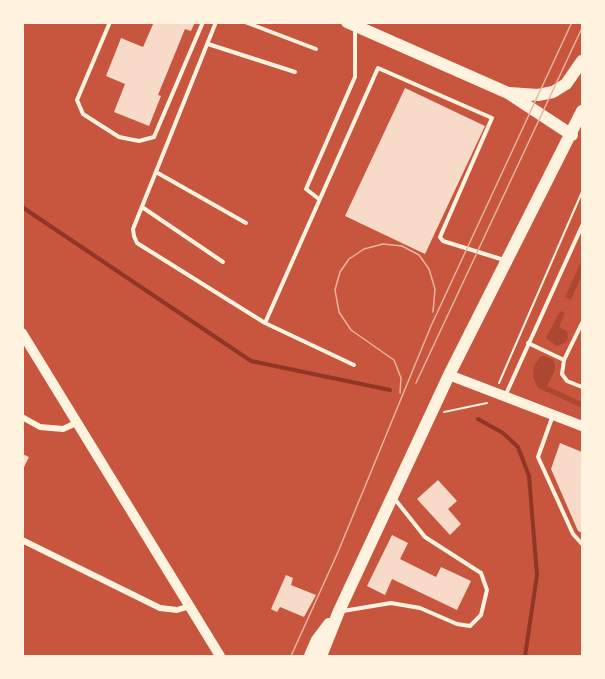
<!DOCTYPE html>
<html>
<head>
<meta charset="utf-8">
<style>
	body { margin:0 }
	#map { position:relative; width:605px; height:679px; overflow:hidden; background:#c8553d; font-family:"Noto Sans",sans-serif }
	canvas { display:block }
	.frame { position:absolute; inset:0; border:24px solid #fff3e0; pointer-events:none }
</style>
</head>
<body>
<div id="map">
<canvas width="605" height="679"></canvas>
<div class="frame"></div>
</div>
<script>
const context = document.querySelector('canvas').getContext('2d');
context.lineJoin = 'round';
function fill(path, color) {
  context.fillStyle = color;
  context.fill(path, 'evenodd');
}
function poly(rows) {
  const path = new Path2D();
  for (const r of rows) {
    path.moveTo(r[0], r[1]);
    for (let i = 2; i < r.length; i += 2) path.lineTo(r[i], r[i + 1]);
  }
  return path;
}
function stroke(path, color, width, dash) {
  context.strokeStyle = color;
  context.lineWidth = width;
  context.lineCap = dash ? 'butt' : 'round';
  context.setLineDash(dash || []);
  context.stroke(path);
}
fill(poly([
	[582,260,582,275,571,300,565,297],
	[560,311,565,313,559,327,567,331,568,338,566,342,557,346,546,338],
	[544,356,553,360,555,365,555,370,547,386,582,402,582,408,538,388,533,377,534,366,540,357]
]), '#ae4732');
stroke(poly([
	[22,207,251,361,390,390],
	[478,419,503,433,518,447,529,476,537,575,525,656]
]), '#8f3625', 4);
fill(poly([
	[154,22,195,22,191,31,185,29,158,95,161,96,149,126,114,112,125,84,106,76,121,38,143,47],
	[405,88,485,126,425,254,345,216],
	[560,443,582,452,582,533,578,531,551,469],
	[22,454,29,457,22,471],
	[438,480,457,501,448,509,461,524,450,535,417,499],
	[392,535,408,543,400,559,436,577,441,567,471,581,457,610,392,579,385,595,367,586],
	[286,575,293,578,291,585,316,595,304,617,280,607,277,612,271,609]
]), '#f7dbc8');
stroke(poly([
	[499,383,582,192],
	[444,412,487,403]
]), '#fff3e0', 2);
stroke(poly([
	[110,22,77,100,83,114,119,137,139,141,154,137,203,22],
	[216,22,133,229,134,236,137,243,265,323,354,365],
	[245,22,316,49],
	[208,44,295,72],
	[156,172,246,223],
	[319,199,306,189,355,77,355,29],
	[142,207,223,262],
	[265,323,378,68,492,118,440,237,443,241,504,260],
	[528,343,564,360,562,374,567,381,582,387],
	[564,360,582,323],
	[506,394,582,226],
	[553,415,538,457,573,534,582,544],
	[343,611,391,603,420,608,457,624,470,626,481,615,487,590,481,573,425,537,394,498]
]), '#fff3e0', 4);
stroke(poly([
	[22,417,40,427,63,429,76,423],
	[22,540,160,608,177,610,190,606]
]), '#fff3e0', 6);
stroke(poly([
	[22,333,220,656],
	[449,375,582,426]
]), '#fff3e0', 10);
stroke(poly([
	[347,22,508,93,572,135],
	[509,93,538,95,553,92,566,84,582,61],
	[310,656,317,640,329,624],
	[321,656,339,611,449,375,582,111]
]), '#fff3e0', 12);
stroke(poly([
	[416,383,582,28],
	[400,393,401,378,394,360,351,330,339,312,335,290,340,272,349,259,364,249,383,244,402,246,419,255,429,269,435,289,433,312],
	[291,656,338,552,431,326,572,22]
]), '#e9b49f', 1.5);
</script>
</body>
</html>
